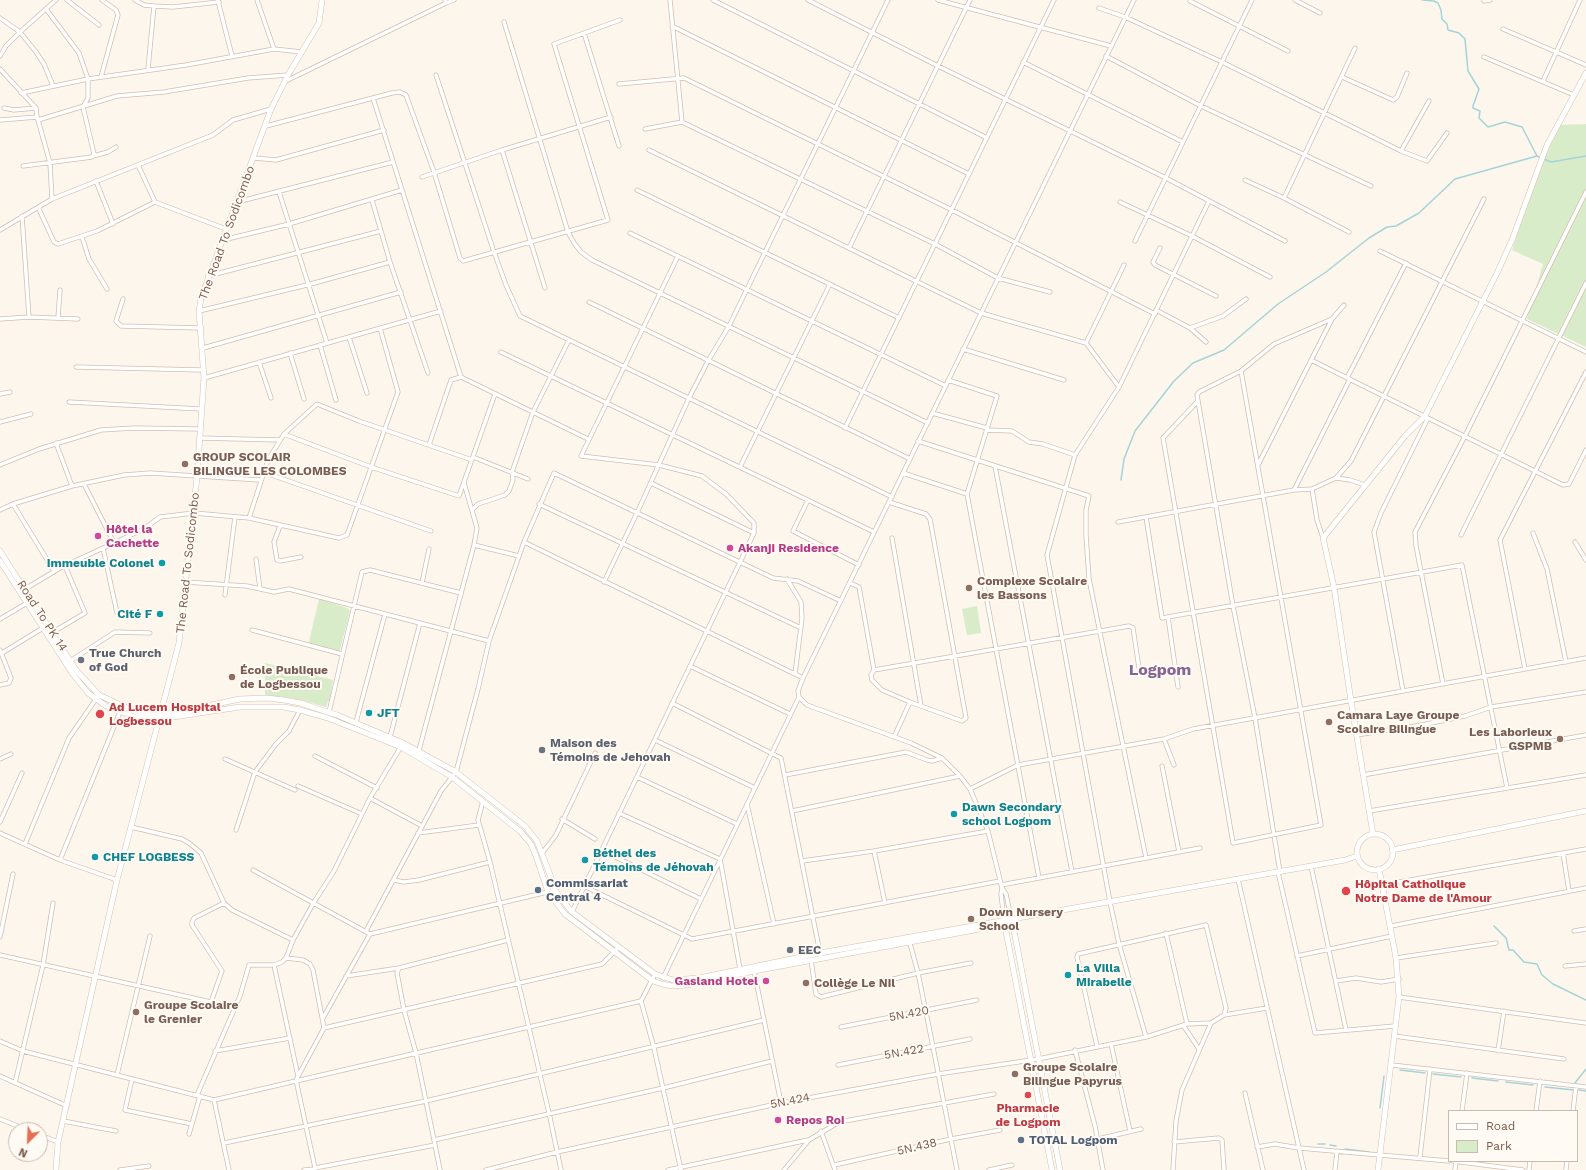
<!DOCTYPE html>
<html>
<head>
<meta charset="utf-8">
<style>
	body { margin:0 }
	#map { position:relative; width:1586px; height:1170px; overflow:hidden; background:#fdf6ec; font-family:"Work Sans",sans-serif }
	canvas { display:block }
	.legend { position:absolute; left:1448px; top:1110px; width:130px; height:52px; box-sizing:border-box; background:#fffaf3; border:1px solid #cabbb1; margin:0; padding:5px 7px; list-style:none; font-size:12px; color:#7a5c4d }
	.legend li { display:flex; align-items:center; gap:8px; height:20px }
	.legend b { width:20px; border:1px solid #cabbb1 }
	.north { position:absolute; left:8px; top:1122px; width:40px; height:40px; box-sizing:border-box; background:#fffaf3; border:1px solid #cabbb1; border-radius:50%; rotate:204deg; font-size:11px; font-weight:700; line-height:16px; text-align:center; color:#7a5c4d }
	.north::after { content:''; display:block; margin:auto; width:14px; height:18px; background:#e76f51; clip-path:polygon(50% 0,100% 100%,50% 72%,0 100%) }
</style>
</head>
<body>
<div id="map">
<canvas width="1586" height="1170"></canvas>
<ul class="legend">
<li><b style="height:5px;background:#fff"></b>Road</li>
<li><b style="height:11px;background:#d8ecc9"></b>Park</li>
</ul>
<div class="north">N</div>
</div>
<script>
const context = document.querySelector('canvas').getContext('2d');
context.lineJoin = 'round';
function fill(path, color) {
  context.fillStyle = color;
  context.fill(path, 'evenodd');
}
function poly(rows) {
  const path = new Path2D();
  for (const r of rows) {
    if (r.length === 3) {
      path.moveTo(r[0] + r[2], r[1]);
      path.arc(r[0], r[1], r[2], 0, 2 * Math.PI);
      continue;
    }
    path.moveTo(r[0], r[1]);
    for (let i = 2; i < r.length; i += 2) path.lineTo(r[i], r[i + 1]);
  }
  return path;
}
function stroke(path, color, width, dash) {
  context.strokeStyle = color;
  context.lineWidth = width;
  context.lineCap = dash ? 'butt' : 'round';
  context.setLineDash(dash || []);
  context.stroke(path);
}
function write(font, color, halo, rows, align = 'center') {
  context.font = font + ' "Work Sans",sans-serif';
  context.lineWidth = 4;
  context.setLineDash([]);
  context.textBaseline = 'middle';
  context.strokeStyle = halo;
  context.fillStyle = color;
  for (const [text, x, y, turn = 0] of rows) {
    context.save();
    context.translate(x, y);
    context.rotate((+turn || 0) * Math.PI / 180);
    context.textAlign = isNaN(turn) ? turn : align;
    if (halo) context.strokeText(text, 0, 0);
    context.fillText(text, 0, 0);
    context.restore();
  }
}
fill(poly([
	[1586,124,1586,347,1527,319,1543,264,1512,250,1536,178,1559,125],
	[319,599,347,608,350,611,339,654,308,646],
	[977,606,981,633,967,635,962,609],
	[265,663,333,680,330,701,328,701,326,707,292,698,265,695]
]), '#d8ecc9');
stroke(poly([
	[1422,0,1434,1,1438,3,1441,10,1442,19,1447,24,1448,30,1459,33,1465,39,1468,71,1479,89,1473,106,1473,108,1480,111,1479,118,1488,127,1505,122,1522,127,1537,156,1551,162,1586,156],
	[1121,480,1124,459,1135,431,1174,381,1193,363,1224,350,1278,304,1326,272,1369,238,1387,227,1396,226,1419,213,1455,179,1537,156],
	[1494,926,1506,938,1509,950,1513,950,1524,962,1537,964,1542,975,1553,984,1586,1000],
	[1400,1070,1425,1073],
	[1433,1074,1461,1077],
	[1472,1078,1498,1081],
	[1506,1082,1533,1085],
	[1575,1083,1586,1069],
	[1545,1087,1574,1090],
	[1579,1090,1586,1091],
	[1380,1108,1384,1076],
	[1318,1144,1325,1144],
	[1330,1145,1336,1146],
	[1345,1149,1369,1152]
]), '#a5d3da', 1.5);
const street = poly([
	[67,0,99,25],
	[135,0,144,5,154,6],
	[257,0,274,49],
	[670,0,682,122],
	[713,0,987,138],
	[808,0,938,66,1166,178,1285,241],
	[938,0,1111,46],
	[1295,0,1320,13],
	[218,1,232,56],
	[1190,1,1288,51],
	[1484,1,1490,0],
	[446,3,454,0],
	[1099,8,1125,17,1222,62,1401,151,1429,101],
	[0,18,20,32,36,52,44,64,53,86],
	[504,22,568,232,574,243,581,252,592,260,928,423],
	[672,26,969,174],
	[1503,29,1586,65],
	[584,33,619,146],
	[0,56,6,46,20,32,56,0],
	[1106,56,1201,106,1371,186],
	[1484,57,1574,95],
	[1023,62,1183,142],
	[0,69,36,108,37,117],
	[148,69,154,6,173,7,219,2],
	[436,75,494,252,506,285,520,316,892,497],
	[101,77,118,15,116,10,102,0],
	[1342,77,1393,100,1397,97,1407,73],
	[286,81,446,3,445,0],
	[1543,81,1580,0],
	[619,84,684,78,952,210,1155,314],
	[21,93,88,79,186,65,274,49,302,52],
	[373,98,461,377],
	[4,108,14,110,36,108],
	[0,120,37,117,38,120,117,96,164,92,248,78,288,75],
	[266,126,392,93,400,92,406,95,434,172,460,258,463,261,608,220,554,44,620,20],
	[645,129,682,122,935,244,998,278,1050,292],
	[502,150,545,288],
	[649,150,981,313,1086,343,1119,387],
	[1401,151,1427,161,1447,133],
	[93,156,108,152,116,147],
	[254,158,276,160,384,130],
	[138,165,155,202,226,229],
	[23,166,92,157,94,154,83,107,88,98,88,79,79,53,46,9],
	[422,177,502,150,611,117],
	[1245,180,1284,198,1349,232],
	[96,181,113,224],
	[637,190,899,318],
	[279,192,327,343],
	[1284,198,1355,48],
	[52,199,213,135,233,120,271,109],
	[372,200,390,262,428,373],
	[237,202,393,162],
	[1120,202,1192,236,1270,277],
	[38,207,54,242,58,244,97,231,155,202],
	[22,216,29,317],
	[0,230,52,199,50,163,38,120],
	[630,233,946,386],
	[82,237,89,259,107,289],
	[223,240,289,224,402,190],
	[1135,241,1252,0],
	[849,248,970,0],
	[1160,248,1153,262,1155,265,1216,296],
	[1380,251,1586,352],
	[208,276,381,231],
	[123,299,116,321,121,326,201,328],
	[589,302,910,459],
	[1156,310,1190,328,1206,342],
	[199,311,307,285,390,262],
	[58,318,60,290],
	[0,319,29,317,78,319],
	[1190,328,1223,316,1246,299],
	[349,337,367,393],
	[1086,343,1124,265],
	[320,345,336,400],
	[203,348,401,292],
	[963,349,1064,380],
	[501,352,874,532],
	[290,353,304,399],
	[1311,360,1563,485,1569,484,1586,450],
	[259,362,271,398],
	[76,367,202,370],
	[204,378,441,311],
	[1347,378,1406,263],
	[948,380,997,396,967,494,1039,878],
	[0,394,10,392],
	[69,402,201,409],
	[1197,402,1163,438,1233,843,1321,825,1241,371],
	[932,413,987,428],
	[0,422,31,414],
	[845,428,1054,0],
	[987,430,1012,431,1029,442,1043,444,1075,455],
	[284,434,371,467,459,496,495,394],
	[199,438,280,440],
	[918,441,1089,496,1086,510,1086,535,1089,579,1146,858],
	[56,443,72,486],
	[429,445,451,380,461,377,588,439],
	[473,457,528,479],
	[0,465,39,449,101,430,134,428,200,429],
	[1258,465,1332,319,1344,305],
	[995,466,1072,872],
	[740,467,830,284],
	[263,472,431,531],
	[903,473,967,494],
	[1336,478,1351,461,1484,199],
	[651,483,754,533],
	[84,484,114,543],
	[1312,489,1317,520,1323,538],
	[1294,490,1350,379],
	[808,500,793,531,859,565],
	[889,502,926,514,930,519,966,718,962,721,910,702,894,737],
	[13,504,54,571],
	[539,504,801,628],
	[0,510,13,504,72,486,124,475,150,473,260,480],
	[472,510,478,504,505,495,509,491,513,480,512,472,533,412,569,340],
	[1146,517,1162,618,1462,565,1507,788],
	[249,518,268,460,284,434,317,404,359,421,472,460],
	[1118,522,1294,490,1312,489,1336,478,1350,480,1365,485],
	[280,526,274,542,277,560,280,561,301,557],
	[1533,533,1547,569,1566,662],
	[1461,535,1586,283],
	[892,538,921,706],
	[524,542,803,678],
	[1575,542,1586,560],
	[474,545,519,556],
	[103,548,117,613],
	[256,559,260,589],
	[787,579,801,602,802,618,795,674],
	[185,582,247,586,274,592,289,589,489,641],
	[604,582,637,513,689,398,708,361,729,326,888,0],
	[422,583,429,549],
	[850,583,859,587,874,670,871,675,872,680,882,690,910,702],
	[25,589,60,568,144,529,160,517,194,513,249,518,339,538,347,535,398,392,380,328],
	[225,595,235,517],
	[1168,617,1178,687],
	[0,619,27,603],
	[252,630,342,654],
	[53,632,85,613,65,566],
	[0,650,11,678,9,683,0,685],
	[2,653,43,628],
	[70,661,115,632,150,633],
	[690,666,790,714],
	[1525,669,1500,540,1586,372],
	[874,670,1129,626,1133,628,1139,668],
	[1443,684,1416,546,1415,532,1465,436,1586,192],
	[1403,691,1374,532,1381,513,1428,418],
	[799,697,807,705,911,743,942,758,960,776],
	[672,703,781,758,821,958],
	[329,712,362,572,370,570,461,593],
	[356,722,385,614],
	[1356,735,1422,725,1465,716,1491,707,1586,692],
	[390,737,420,623],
	[1164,739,1174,765],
	[655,740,755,788],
	[419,750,474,545,477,528,464,483],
	[315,756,377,788],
	[0,759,11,754],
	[225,759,295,790],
	[1162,766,1179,852],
	[785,775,906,752,927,760,932,761,942,758],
	[1363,775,1586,735],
	[637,777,737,824],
	[298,786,362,814],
	[970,789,1018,765,1164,739,1193,729,1586,658],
	[370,798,422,826],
	[483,801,478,820,490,862,549,1113,561,1170],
	[747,804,774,924],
	[792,811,960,776,970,789,988,831,1002,888,1006,894,1011,918],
	[1369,811,1586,775],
	[619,813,720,859,740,969],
	[562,819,595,839],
	[0,822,22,773],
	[131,827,182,839,189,843,201,853,224,903,232,910,293,940],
	[236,830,255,772,276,744,289,731,300,710],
	[0,833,60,860,117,880],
	[418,833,479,825],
	[25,844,69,738,96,699],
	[601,850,701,899],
	[874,851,885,903],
	[543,852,556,835,595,753],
	[1563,853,1569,891],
	[60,860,120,712],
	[802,861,874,851,988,831],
	[1311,866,1346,1030],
	[253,870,370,934,556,890],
	[1278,872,1315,1033,1395,1026],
	[1280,872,1255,718,1233,606,1197,395,1199,392,1241,371,1274,344,1332,319],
	[1238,879,1304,1170],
	[393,880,404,882,419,880,490,862],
	[1001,885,1200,848],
	[1382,885,1586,849],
	[584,886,692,939,1000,881],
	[1002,888,1001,894,1004,920],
	[572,912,754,533,754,523,726,494,702,476,659,465,581,456,678,256],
	[1391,926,1586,888],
	[366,931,441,791,456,772,478,689,489,641,524,542,554,473,773,578,798,581,841,601],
	[1574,931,1586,929],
	[1166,933,1187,1024],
	[0,937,13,874],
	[909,940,918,973,933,1047,957,1170],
	[0,955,211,1002,222,971,192,925,192,922,194,918,224,903],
	[1297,956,1392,936],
	[286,958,293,940,314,902,334,871,370,798,402,745],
	[1396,958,1496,943],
	[811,960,816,994,821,997,918,973,971,963],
	[1565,966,1586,964],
	[399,968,397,973,404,1010,416,1053,434,1140],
	[754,971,781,1103],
	[655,974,641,1001,654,1048,681,1170],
	[346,976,399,968,508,940],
	[663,978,799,697,798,691,803,678,1134,0],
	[1336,981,1356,978,1381,982,1399,979],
	[1399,997,1586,1023],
	[1224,1015,1267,1008],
	[323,1018,370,934],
	[1183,1025,1199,1049],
	[841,1027,977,1000],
	[324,1028,602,964,619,947],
	[1394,1036,1564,1059],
	[1146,1037,1119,944,1110,902,1047,555,1075,455,1119,387,1209,201],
	[0,1041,23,1051,214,1100,641,1001],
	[1111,1044,1130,1131],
	[1097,1046,1077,957,1078,954,1206,925,1226,1008,1224,1015,1211,1023,1182,1090,1176,1121,1173,1170],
	[1075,1050,1095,1126,1103,1170],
	[215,1051,290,1038],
	[1498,1051,1504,1011],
	[838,1065,970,1039],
	[1392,1065,1586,1087],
	[117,1075,150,936],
	[0,1076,67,1106],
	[298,1076,274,965,282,962,286,958,303,960,310,964,313,970,324,1028,296,1080,315,1168,435,1145],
	[132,1079,125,1110,192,1124],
	[15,1083,43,965,53,903],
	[1245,1093,1263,1170],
	[197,1095,240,996,249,965,274,965],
	[214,1100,229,1170],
	[1462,1111,1467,1073],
	[1536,1111,1540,1081],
	[1573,1111,1576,1086],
	[0,1119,28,1130],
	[63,1121,116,1131],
	[821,1131,835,1170],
	[189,1134,200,1096],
	[40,1135,58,1142],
	[1098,1139,1141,1129],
	[1174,1142,1219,1138,1222,1140,1224,1170],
	[224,1143,426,1101,764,1020],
	[1257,1147,1275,1144,1299,1148,1449,1161],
	[1420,1157,1430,1069],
	[1453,1161,1523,1170],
	[834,1165,951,1139,1000,1130],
	[120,1170,149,1166],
	[304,1170,315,1169],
	[440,1170,434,1140,663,1088,772,1061],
	[486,1170,557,1152,781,1103,938,1074,1038,1059,1146,1037,1187,1024,1211,1023],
	[668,1170,808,1140],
	[784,1170,809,1140,839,1122,994,1094],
	[989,1170,1012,1165],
	[1335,1170,1337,1151],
	[1455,1170,1456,1161],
	[1529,1170,1530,1161],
	[1566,1170,1567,1161]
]);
const secondary = poly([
	[0,551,76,670,99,695,138,713,159,716,240,699,267,698,284,700,300,703,337,715,403,743,456,772,525,826,537,841,557,893,572,912,655,974,673,980,699,978,820,953,1311,866,1345,860,1357,856],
	[0,561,72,673,88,693,106,706,137,718,153,720,240,707,283,707,300,710,328,718,401,747,452,777,521,832,531,844,536,856,548,892,565,914,653,981,662,984,672,986,687,985,754,971,1012,923,1016,919],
	[1373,834,1351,701,1334,587,1323,538,1405,436,1425,416,1498,271,1512,240,1547,145,1586,73],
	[1375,852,18],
	[1392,850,1586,811],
	[1012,920,1060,1170],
	[1004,921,1052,1170],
	[56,1170,58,1142,117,880,179,643,197,477,204,378,199,311,201,298,271,109,288,75,319,23,322,0],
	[1378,1170,1399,997,1396,958,1379,869]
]);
stroke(street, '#d1beb0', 5);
stroke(secondary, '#d6c0b0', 6);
stroke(street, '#fff', 3.5);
stroke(secondary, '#fff', 5);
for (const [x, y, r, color] of [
	[185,464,4,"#8d6e63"],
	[98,536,4,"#d1479c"],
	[730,548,4,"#d1479c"],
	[162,563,4,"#0f9aa8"],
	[969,588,4,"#8d6e63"],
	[160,614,4,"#0f9aa8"],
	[81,660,4,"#6b7280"],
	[232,677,4,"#8d6e63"],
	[369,713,4,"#0f9aa8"],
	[100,714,5,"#e0444e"],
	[1329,722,4,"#8d6e63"],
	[1560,739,4,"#8d6e63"],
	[542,750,4,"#6b7280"],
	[954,814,4,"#0f9aa8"],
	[95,857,4,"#0f9aa8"],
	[585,860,4,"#0f9aa8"],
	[538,890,4,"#5c6f8a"],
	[1346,891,5,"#e0444e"],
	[971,919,4,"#8d6e63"],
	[790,950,4,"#6b7280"],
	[1068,975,4,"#0f9aa8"],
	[766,981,4,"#d1479c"],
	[806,983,4,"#8d6e63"],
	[136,1012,4,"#8d6e63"],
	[1015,1074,4,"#8d6e63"],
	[1028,1095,4,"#e0444e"],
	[778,1120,4,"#d1479c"],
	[1021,1140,4,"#5c6f8a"]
]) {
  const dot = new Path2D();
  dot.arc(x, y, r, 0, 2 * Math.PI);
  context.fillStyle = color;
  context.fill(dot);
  stroke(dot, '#fffaf3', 1.5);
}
write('12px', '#7a5c4d', '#fffaf3', [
	["The Road To Sodicombo",227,233,-70],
	["The Road To Sodicombo",188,563,-84],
	["Road To PK 14",42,616,57],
	["5N.420",909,1014,-11],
	["5N.422",904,1052,-10],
	["5N.424",790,1101,-11],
	["5N.438",917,1147,-13]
]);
write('bold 12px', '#785e54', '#fffaf3', [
	["GROUP SCOLAIR",193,457],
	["BILINGUE LES COLOMBES",193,471],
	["Complexe Scolaire",977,581],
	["les Bassons",977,595],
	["École Publique",240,670],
	["de Logbessou",240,684],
	["Camara Laye Groupe",1337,715],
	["Scolaire Bilingue",1337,729],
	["Les Laborieux",1552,732,"right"],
	["GSPMB",1552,746,"right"],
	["Down Nursery",979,912],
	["School",979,926],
	["Collège Le Nil",814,983],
	["Groupe Scolaire",144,1005],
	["le Grenier",144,1019],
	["Groupe Scolaire",1023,1067],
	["Bilingue Papyrus",1023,1081]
], 'left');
write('bold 12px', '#b23c85', '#fffaf3', [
	["Hôtel la",106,529],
	["Cachette",106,543],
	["Akanji Residence",738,548],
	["Gasland Hotel",758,981,"right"],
	["Repos Roi",786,1120]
], 'left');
write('bold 12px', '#0d838f', '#fffaf3', [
	["Immeuble Colonel",154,563,"right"],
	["Cité F",152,614,"right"],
	["JFT",377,713],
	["Dawn Secondary",962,807],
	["school Logpom",962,821],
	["Béthel des",593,853],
	["Témoins de Jéhovah",593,867],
	["CHEF LOGBESS",103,857],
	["La Villa",1076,968],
	["Mirabelle",1076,982]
], 'left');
write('bold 12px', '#5b616d', '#fffaf3', [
	["True Church",89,653],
	["of God",89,667],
	["Maison des",550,743],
	["Témoins de Jehovah",550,757],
	["EEC",798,950]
], 'left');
write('bold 12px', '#be3a42', '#fffaf3', [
	["Ad Lucem Hospital",109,707],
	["Logbessou",109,721],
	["Hôpital Catholique",1355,884],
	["Notre Dame de l'Amour",1355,898],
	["Pharmacie",1028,1108,"center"],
	["de Logpom",1028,1122,"center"]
], 'left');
write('bold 12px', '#4e5e75', '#fffaf3', [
	["Commissariat",546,883],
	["Central 4",546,897],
	["TOTAL Logpom",1029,1140]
], 'left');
write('bold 16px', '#846695', '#fffaf3', [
	["Logpom",1160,670]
]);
</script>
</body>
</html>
